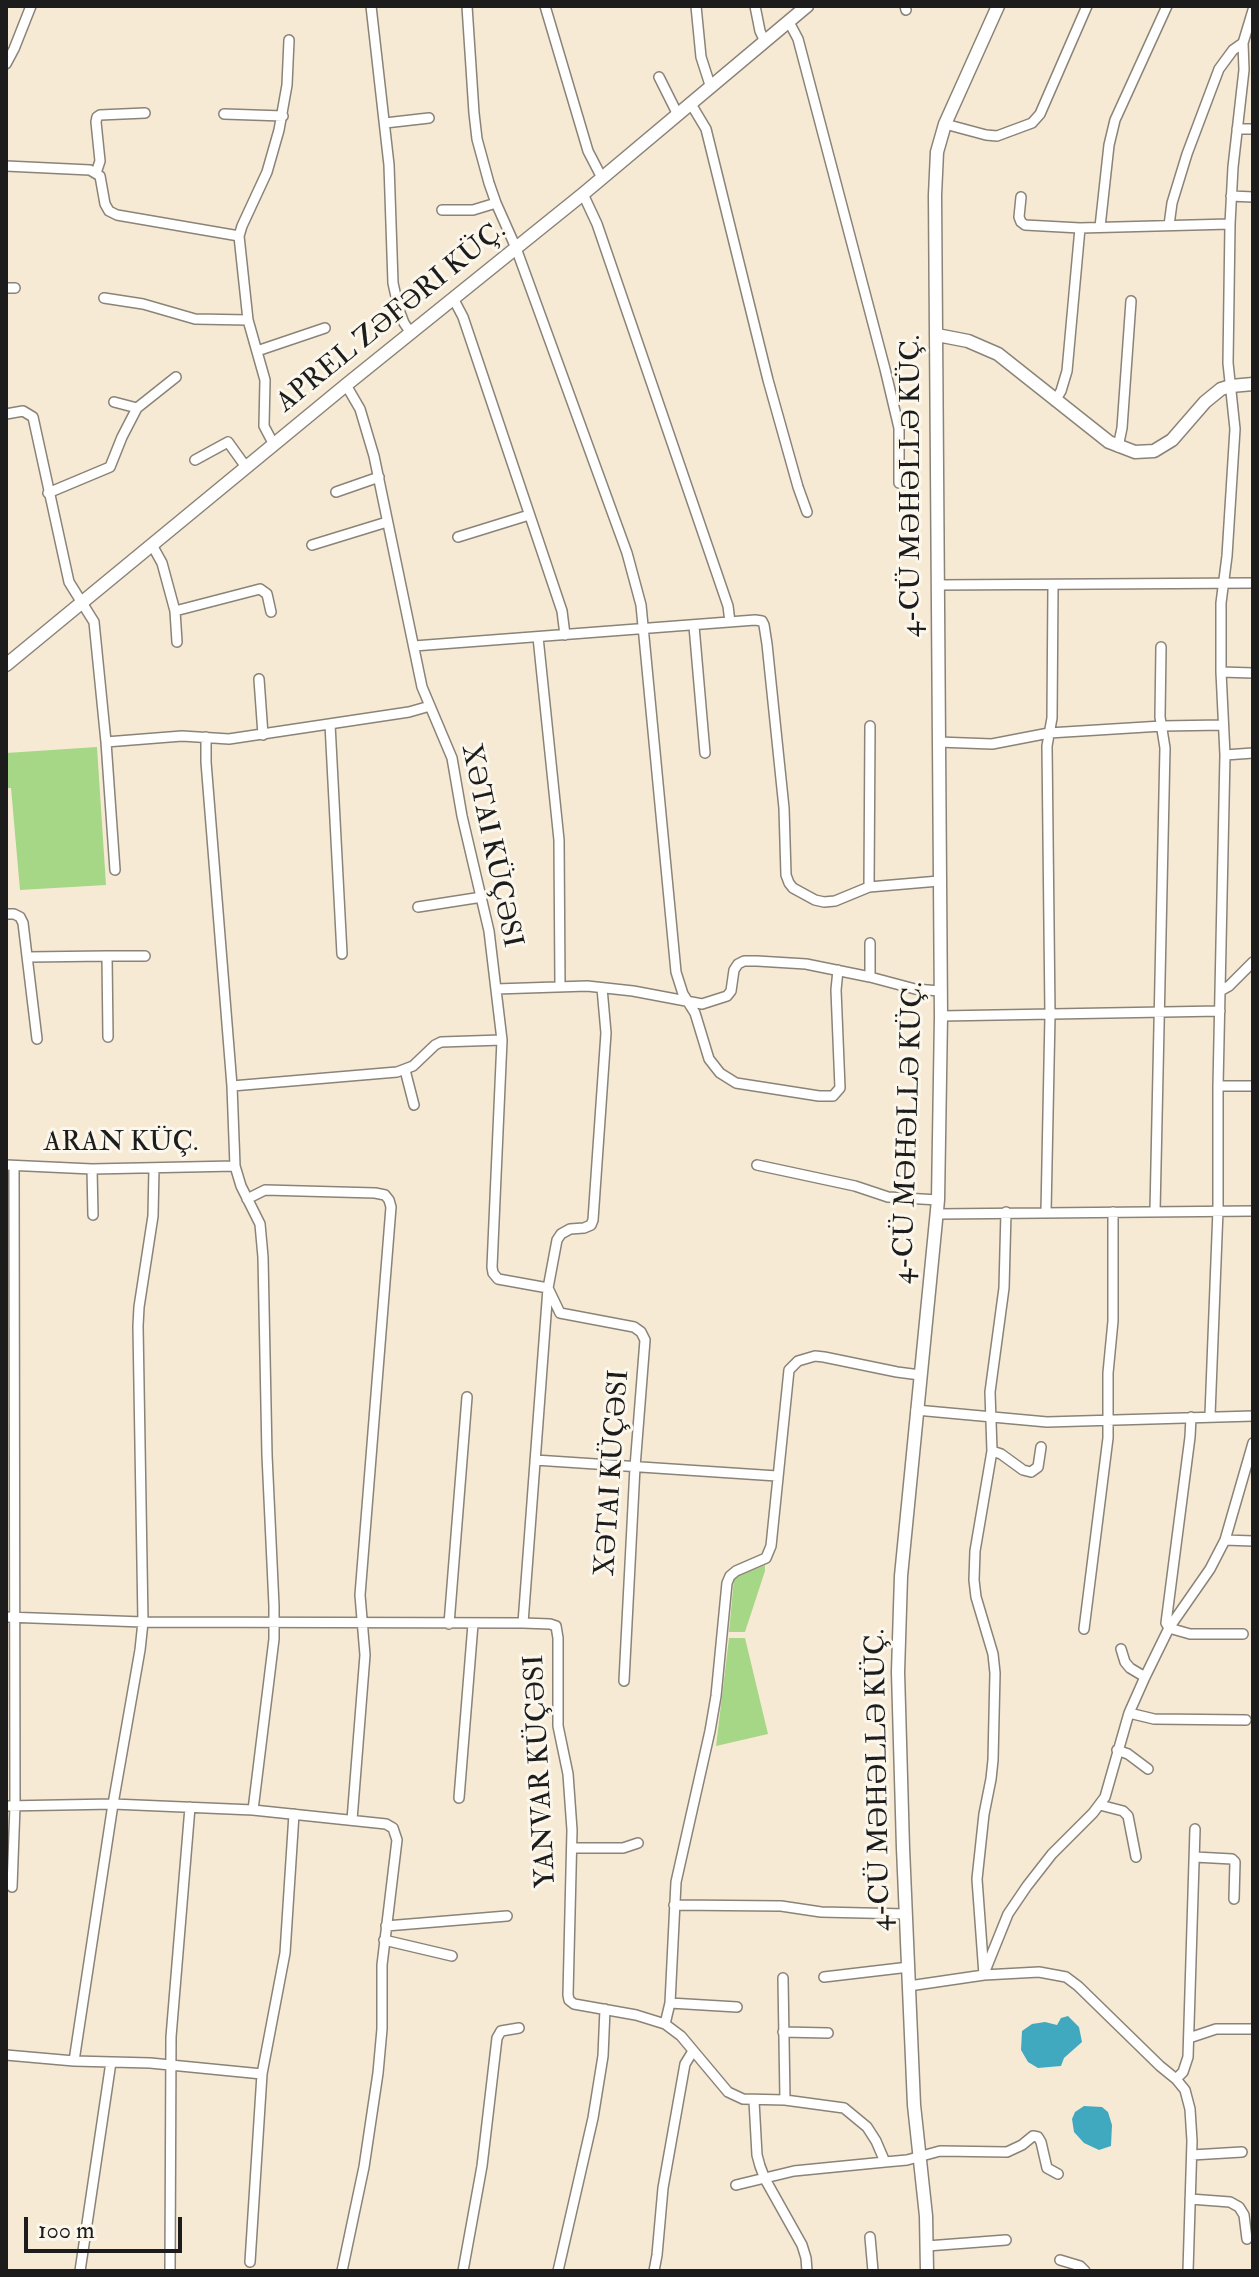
<!DOCTYPE html>
<html>
<head>
<meta charset="utf-8">
<style>
	body { margin:0 }
	#map { position:relative; width:1259px; height:2277px; overflow:hidden; background:#f7ead5; font-family:"IM FELL Double Pica",serif }
	canvas { display:block }
	.frame { position:absolute; inset:0; border:8px solid #1c1c1c; pointer-events:none }
	.scale { position:absolute; left:24px; top:2217px; width:158px; height:36px; box-sizing:border-box; border:4px solid #1c1c1c; border-top:0; padding-left:10px; font-size:24px; line-height:28px; white-space:nowrap; color:#1c1c1c; -webkit-text-stroke:6px #fbf7ec; paint-order:stroke }
</style>
</head>
<body>
<div id="map">
<canvas width="1259" height="2277"></canvas>
<div class="frame"></div>
<div class="scale">100 m</div>
</div>
<script>
const context = document.querySelector('canvas').getContext('2d');
context.lineJoin = 'round';
function fill(path, color) {
  context.fillStyle = color;
  context.fill(path, 'evenodd');
}
function poly(rows) {
  const path = new Path2D();
  for (const r of rows) {
    path.moveTo(r[0], r[1]);
    for (let i = 2; i < r.length; i += 2) path.lineTo(r[i], r[i + 1]);
  }
  return path;
}
function stroke(path, color, width, dash) {
  context.strokeStyle = color;
  context.lineWidth = width;
  context.lineCap = dash ? 'butt' : 'round';
  context.setLineDash(dash || []);
  context.stroke(path);
}
function write(font, color, halo, rows, align = 'center') {
  context.font = font + ' "IM FELL Double Pica",serif';
  context.lineWidth = 6;
  context.setLineDash([]);
  context.textBaseline = 'middle';
  context.strokeStyle = halo;
  context.fillStyle = color;
  for (const [text, x, y, turn = 0] of rows) {
    context.save();
    context.translate(x, y);
    context.rotate((+turn || 0) * Math.PI / 180);
    context.textAlign = isNaN(turn) ? turn : align;
    if (halo) context.strokeText(text, 0, 0);
    context.fillText(text, 0, 0);
    context.restore();
  }
}
fill(poly([
	[97,747,106,885,20,890,11,788,6,788,6,753],
	[765,1565,765,1571,745,1632,729,1632,734,1578],
	[729,1638,745,1638,768,1734,716,1746]
]), '#a5d786');
fill(poly([
	[1068,2016,1079,2027,1082,2042,1064,2058,1061,2066,1038,2068,1028,2062,1021,2050,1022,2031,1032,2024,1045,2022,1057,2025,1061,2018],
	[1084,2106,1102,2107,1108,2112,1112,2125,1111,2146,1099,2150,1084,2143,1074,2132,1072,2119,1075,2112]
]), '#40a9c0');
const street = poly([
	[371,6,389,165,393,283,399,310,404,323,411,333],
	[467,6,474,113,477,139,489,183,496,203,516,248,627,553,641,605,676,972,683,994,695,1013,709,1059,720,1073,736,1083,819,1096,833,1096,840,1088,836,990,838,970],
	[545,6,588,151,602,178],
	[696,6,701,57,711,88],
	[755,6,760,31,765,42],
	[905,6,906,10],
	[789,22,798,39,885,369,899,428,899,483],
	[6,64,14,49,31,6],
	[659,77,678,115],
	[691,104,706,129,768,380,798,487,807,512],
	[224,114,283,116],
	[385,123,429,118],
	[945,124,986,135,997,136,1032,123,1040,114,1087,6],
	[1237,129,1253,129],
	[6,166,90,170,100,176,105,204,109,211,117,215,239,236],
	[96,173,100,161,96,122,97,117,100,115,145,113],
	[583,194,597,224,728,606,730,622],
	[1231,196,1253,197],
	[1021,197,1019,217,1021,222,1025,225,1080,228,1230,224],
	[442,210,473,210,496,203],
	[1169,225,1172,203,1187,154,1219,69,1233,50,1243,43],
	[1100,227,1109,145,1115,120,1167,6],
	[6,288,15,288],
	[104,298,143,304,195,319,248,320],
	[453,298,463,317,562,611,565,635],
	[257,351,325,328],
	[346,385,360,409,374,456,422,687,452,758,462,816,489,931,502,1040,492,1267,493,1273,498,1279,548,1288,523,1623],
	[1055,401,1061,391,1067,371,1080,228],
	[114,402,137,408],
	[6,414,23,411,33,417,69,582,94,622,106,742,182,736,229,739,409,712,430,706],
	[274,445,264,426,265,380,248,320,239,236,242,226,267,172,279,130,287,85,289,40],
	[1118,447,1122,428,1131,301],
	[195,460,228,442,246,467],
	[336,492,379,477],
	[48,493,110,467,122,437,137,408,176,377],
	[458,537,529,515],
	[152,545,162,563,175,611,177,642],
	[312,545,387,522],
	[938,585,1253,583],
	[175,611,260,589,267,594,271,612],
	[694,626,705,753],
	[538,637,559,840,560,986],
	[414,646,755,620,762,621,764,625,767,644,784,808,786,875,789,883,793,888,815,900,824,902,835,901,869,887,939,881],
	[1221,672,1253,673],
	[259,679,263,735],
	[330,724,342,954],
	[206,737,206,762,232,1086,235,1166,241,1186,260,1224,263,1257,267,1455,274,1606,274,1639,253,1810],
	[106,742,115,870],
	[938,742,992,744,1049,733,1162,726,1223,725],
	[1225,755,1253,753],
	[869,887,870,726],
	[418,907,482,897],
	[6,914,14,914,20,917,23,923,37,1039],
	[870,943,870,977],
	[107,956,145,956],
	[28,957,107,956,108,1037],
	[602,988,606,1033,593,1220,591,1225,584,1228,570,1229,561,1234,557,1240,548,1288,560,1313,634,1327,641,1332,645,1340,635,1467,624,1681],
	[496,989,587,986,633,991,702,1004,727,996,731,991,734,970,738,964,744,961,757,961,806,964,870,977,915,989,940,991],
	[1220,991,1229,986,1253,962],
	[941,1016,1220,1011],
	[405,1070,414,1105],
	[232,1086,397,1072,413,1066,435,1045,441,1042,502,1040],
	[1218,1086,1253,1086],
	[6,1165,92,1169,235,1166],
	[757,1165,855,1186,888,1197,938,1200],
	[92,1169,93,1215],
	[247,1199,265,1190,375,1193,385,1195,389,1200,391,1207,360,1595,365,1655,352,1820],
	[1155,1211,1165,748,1160,717,1161,647],
	[1046,1212,1050,1015,1047,746,1052,718,1053,585],
	[937,1214,1253,1211],
	[916,1410,1047,1422,1253,1416],
	[1210,1415,1218,1210,1218,1086,1225,755,1221,672,1221,603,1227,556,1235,429,1228,363,1230,224,1233,167,1244,70,1243,43,1253,10],
	[1191,1417,1190,1437,1166,1623,1169,1628,1190,1634,1243,1634],
	[992,1451,1001,1454,1023,1470,1031,1472,1038,1467,1041,1447],
	[535,1460,777,1476],
	[1225,1540,1253,1541],
	[6,1617,143,1622,523,1623,550,1624,556,1626,558,1638,558,1726,568,1774,572,1830,568,1995,569,2000,574,2004,636,2015,665,2024,681,2036,728,2092,743,2099,785,2100,844,2108,867,2127,876,2141,885,2162,907,2160,940,2151,1007,2152,1022,2145,1033,2136,1038,2137,1041,2142,1047,2168,1058,2174],
	[449,1624,467,1397],
	[1084,1629,1108,1438,1108,1373,1113,1321,1113,1212],
	[1121,1649,1125,1662,1130,1668,1145,1677],
	[1129,1713,1154,1719,1246,1720],
	[1117,1750,1128,1754,1148,1769],
	[459,1798,473,1624],
	[1100,1805,1123,1811,1128,1816,1136,1857],
	[6,1806,113,1804,253,1810,386,1824,393,1828,397,1840,382,1965,382,2029,378,2073,364,2167,342,2271],
	[572,1848,623,1848,638,1843],
	[1195,1857,1232,1859,1235,1862,1234,1899],
	[12,1887,15,1806,14,1166],
	[674,1905,781,1906,821,1912,906,1914],
	[386,1926,507,1916],
	[384,1940,452,1956],
	[985,1971,1008,1914,1027,1886,1052,1854,1093,1813,1105,1797,1129,1713,1145,1677,1169,1628,1210,1569,1225,1540,1253,1443],
	[984,1975,977,1879,984,1814,991,1779,993,1760,995,1673,993,1654,976,1597,974,1580,975,1551,992,1451,990,1392,1004,1288,1006,1212],
	[824,1977,909,1967],
	[783,1978,785,2100],
	[909,1986,984,1975,1039,1972,1066,1977,1078,1986,1160,2066,1176,2079,1185,2090,1190,2109,1192,2141,1188,2271],
	[670,2003,737,2007],
	[665,2024,670,2003,676,1882,710,1731,716,1696,727,1583,730,1576,736,1571,766,1558,771,1546,789,1370,798,1361,815,1356,824,1357,897,1372,920,1375],
	[783,2032,828,2033],
	[1189,2038,1216,2029,1253,2029],
	[6,2055,74,2061,150,2063,262,2074],
	[74,2061,113,1804,140,1650,143,1622,138,1326,139,1307,153,1216,154,1168],
	[1176,2079,1183,2072,1188,2057,1195,1829],
	[754,2101,757,2155,760,2166,765,2179,802,2245,806,2258,807,2271],
	[1192,2155,1242,2152],
	[736,2185,794,2171,885,2162],
	[1190,2199,1230,2202,1239,2207,1244,2215,1247,2239],
	[870,2237,873,2271],
	[927,2246,1006,2240],
	[1060,2260,1080,2266,1085,2271],
	[250,2262,262,2074,285,1953,294,1814],
	[80,2271,111,2062],
	[170,2271,171,2037,190,1807],
	[463,2271,482,2166,497,2038,501,2031,519,2028],
	[558,2271,593,2118,603,2056,605,2009],
	[654,2271,657,2255,663,2188,685,2064,693,2051]
]);
const secondary = poly([
	[937,335,968,341,998,354,1109,442,1135,452,1154,451,1172,440,1205,402,1221,389,1231,386,1253,384],
	[6,665,346,385,583,194,807,6],
	[927,2271,926,2216,914,2105,903,1848,898,1672,901,1576,938,1200,941,1016,935,195,937,152,945,124,998,6]
]);
stroke(street, '#8a8378', 12);
stroke(secondary, '#8a8378', 15);
stroke(street, '#fff', 9);
stroke(secondary, '#fff', 12);
write('28px', '#1c1c1c', '#fbf7ec', [
	["APREL ZƏFƏRI KÜÇ.",392,318,-39],
	["4-CÜ MƏHƏLLƏ KÜÇ.",913,486,-90],
	["XƏTAI KÜÇƏSI",490,846,78],
	["4-CÜ MƏHƏLLƏ KÜÇ.",910,1133,-88],
	["ARAN KÜÇ.",121,1144],
	["XƏTAI KÜÇƏSI",614,1473,-86],
	["YANVAR KÜÇƏSI",542,1771,-93],
	["4-CÜ MƏHƏLLƏ KÜÇ.",880,1780,-91]
]);
</script>
</body>
</html>
